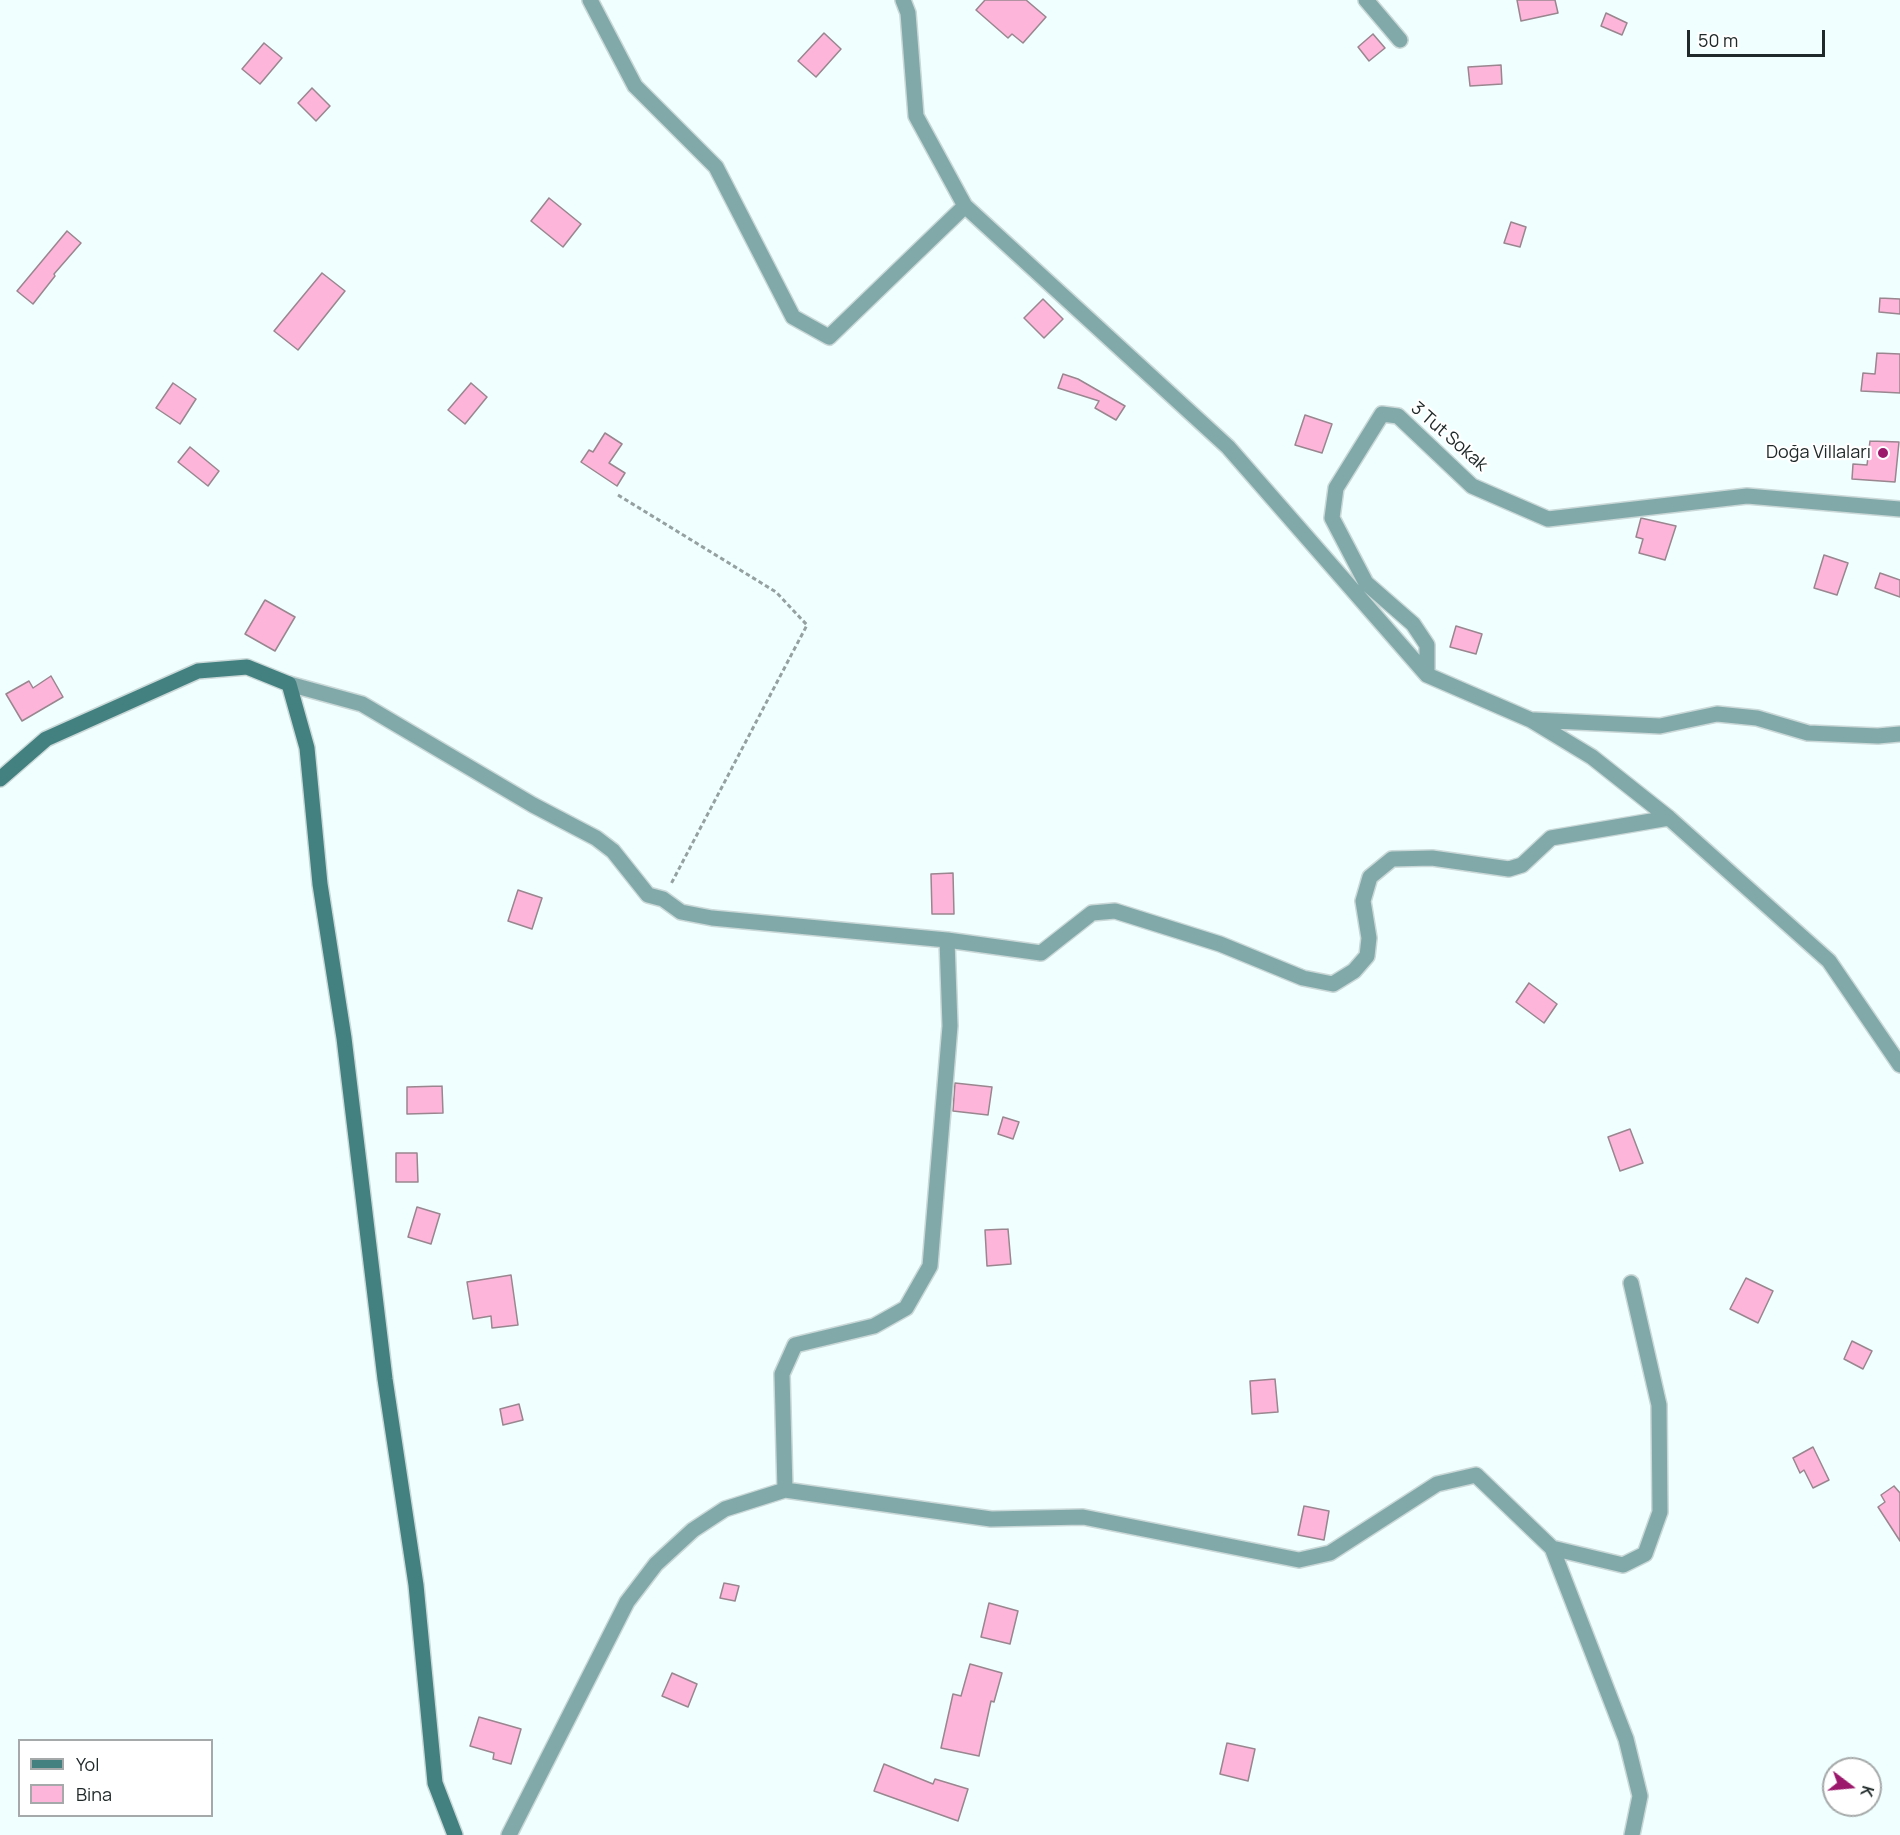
<!DOCTYPE html>
<html>
<head>
<meta charset="utf-8">
<style>
	body { margin:0 }
	#map { position:relative; width:1900px; height:1835px; overflow:hidden; background:#f0ffff; font-family:Manrope,sans-serif }
	canvas { display:block }
	.legend { position:absolute; left:18px; top:1739px; width:195px; height:78px; box-sizing:border-box; background:#fff; border:2px solid #a6a9a9; margin:0; padding:8px 10px; list-style:none; font-size:18px; color:#202929 }
	.legend li { display:flex; align-items:center; gap:12px; height:30px }
	.legend b { width:30px; border:2px solid #a6a9a9 }
	.north { position:absolute; left:1822px; top:1757px; width:60px; height:60px; box-sizing:border-box; background:#fff; border:2px solid #a6a9a9; border-radius:50%; rotate:106deg; font-size:16px; font-weight:700; line-height:24px; text-align:center; color:#202929 }
	.north::after { content:''; display:block; margin:auto; width:21px; height:27px; background:#9b186b; clip-path:polygon(50% 0,100% 100%,50% 72%,0 100%) }
	.scale { position:absolute; left:1687px; top:30px; width:138px; height:27px; box-sizing:border-box; border:3px solid #202929; border-top:0; padding-left:8px; font-size:18px; line-height:21px; white-space:nowrap; color:#202929; -webkit-text-stroke:4px #fff; paint-order:stroke }
</style>
</head>
<body>
<div id="map">
<canvas width="1900" height="1835"></canvas>
<ul class="legend">
<li><b style="height:8px;background:#438181"></b>Yol</li>
<li><b style="height:16px;background:#fdb5d9"></b>Bina</li>
</ul>
<div class="north">K</div>
<div class="scale">50 m</div>
</div>
<script>
const context = document.querySelector('canvas').getContext('2d');
context.lineJoin = 'round';
function fill(path, color) {
  context.fillStyle = color;
  context.fill(path, 'evenodd');
}
function poly(rows) {
  const path = new Path2D();
  for (const r of rows) {
    path.moveTo(r[0], r[1]);
    for (let i = 2; i < r.length; i += 2) path.lineTo(r[i], r[i + 1]);
  }
  return path;
}
function stroke(path, color, width, dash) {
  context.strokeStyle = color;
  context.lineWidth = width;
  context.lineCap = dash ? 'butt' : 'round';
  context.setLineDash(dash || []);
  context.stroke(path);
}
function write(font, color, halo, rows, align = 'center') {
  context.font = font + ' Manrope,sans-serif';
  context.lineWidth = 4.5;
  context.setLineDash([]);
  context.textBaseline = 'middle';
  context.strokeStyle = halo;
  context.fillStyle = color;
  for (const [text, x, y, turn = 0] of rows) {
    context.save();
    context.translate(x, y);
    context.rotate((+turn || 0) * Math.PI / 180);
    context.textAlign = isNaN(turn) ? turn : align;
    if (halo) context.strokeText(text, 0, 0);
    context.fillText(text, 0, 0);
    context.restore();
  }
}
const building = poly([
	[985,0,1026,0,1046,17,1023,43,1012,34,1008,38,976,10,985,0],
	[1517,0,1555,0,1558,13,1521,21,1517,0],
	[1606,13,1627,23,1622,35,1601,26,1606,13],
	[824,33,841,49,816,77,798,61,824,33],
	[1373,34,1385,48,1369,61,1358,47,1373,34],
	[264,43,282,58,260,84,242,69,264,43],
	[1501,65,1502,84,1470,86,1468,67,1501,65],
	[312,88,330,106,316,121,298,103,312,88],
	[549,198,581,224,563,247,531,221,549,198],
	[1511,222,1526,227,1520,247,1504,243,1511,222],
	[67,231,81,243,54,274,55,276,33,304,17,291,67,231],
	[322,273,345,291,298,350,274,331,322,273],
	[1880,298,1900,299,1900,314,1879,312,1880,298],
	[1043,299,1063,319,1044,338,1024,318,1043,299],
	[1877,353,1900,354,1900,393,1861,391,1863,373,1875,374,1877,353],
	[1063,374,1078,379,1125,406,1116,420,1095,408,1099,401,1058,388,1063,374],
	[173,383,196,399,180,424,156,408,173,383],
	[471,383,487,397,465,424,448,410,471,383],
	[1305,415,1332,424,1322,453,1295,445,1305,415],
	[605,433,622,444,609,463,625,473,617,486,581,462,589,450,593,452,605,433],
	[1870,441,1899,442,1895,482,1852,479,1853,464,1867,465,1870,441],
	[190,447,219,471,208,486,178,462,190,447],
	[1641,518,1676,526,1665,560,1639,553,1643,539,1636,537,1641,518],
	[1824,555,1848,563,1837,595,1814,588,1824,555],
	[1880,573,1900,580,1900,597,1875,588,1880,573],
	[265,600,295,617,275,651,245,634,265,600],
	[1456,626,1482,634,1476,654,1450,647,1456,626],
	[51,676,63,697,22,721,6,694,29,681,33,688,51,676],
	[953,873,954,914,932,914,931,874,953,873],
	[518,890,542,898,532,929,508,921,518,890],
	[1529,983,1557,1004,1544,1023,1516,1002,1529,983],
	[955,1083,992,1087,988,1115,953,1111,955,1083],
	[442,1086,443,1113,407,1114,407,1087,442,1086],
	[1003,1117,1019,1122,1013,1139,998,1134,1003,1117],
	[1630,1129,1643,1163,1620,1171,1608,1137,1630,1129],
	[396,1153,417,1153,418,1182,396,1182,396,1153],
	[417,1207,440,1214,431,1244,408,1237,417,1207],
	[1008,1229,1011,1264,987,1266,985,1230,1008,1229],
	[511,1275,518,1325,492,1328,491,1316,473,1319,467,1282,511,1275],
	[1746,1278,1773,1291,1758,1323,1730,1309,1746,1278],
	[1852,1341,1872,1351,1863,1369,1844,1359,1852,1341],
	[1275,1379,1278,1412,1252,1414,1250,1381,1275,1379],
	[519,1404,523,1420,503,1425,500,1409,519,1404],
	[1813,1447,1829,1480,1813,1488,1804,1470,1800,1473,1793,1458,1813,1447],
	[1894,1486,1900,1493,1900,1541,1878,1507,1885,1502,1881,1495,1894,1486],
	[1304,1506,1329,1511,1324,1540,1298,1535,1304,1506],
	[724,1583,739,1586,735,1601,720,1598,724,1583],
	[989,1603,1018,1611,1010,1644,981,1637,989,1603],
	[970,1664,1002,1673,994,1702,991,1701,979,1756,941,1748,953,1694,961,1696,970,1664],
	[672,1673,697,1684,688,1707,662,1696,672,1673],
	[479,1717,521,1729,511,1764,493,1759,494,1753,470,1746,479,1717],
	[1227,1743,1255,1749,1248,1781,1220,1774,1227,1743],
	[884,1764,933,1784,935,1779,968,1789,958,1821,874,1791,884,1764]
]);
fill(building, '#fdb5d9');
stroke(building, '#99868f', 1.5);
const street = poly([
	[590,0,635,86,716,167,793,317,829,337,965,206],
	[903,0,908,13,916,116,965,206,1228,447,1427,675,1531,720,1592,757,1669,818,1829,961,1900,1065],
	[1366,0,1400,40],
	[1427,675,1427,645,1413,624,1366,583,1332,518,1336,488,1382,414,1398,416,1472,486,1548,519,1747,496,1900,509],
	[289,684,362,704,533,805,596,838,613,851,648,895,663,899,681,912,712,918,947,940,1041,953,1092,913,1115,911,1220,944,1303,978,1333,984,1354,971,1367,956,1369,938,1363,901,1370,877,1392,859,1432,858,1509,869,1522,865,1551,838,1669,818],
	[1534,720,1660,726,1717,714,1757,718,1808,733,1878,736,1900,734],
	[785,1490,782,1374,795,1345,874,1326,906,1308,930,1266,950,1026,947,940],
	[1552,1548,1626,1739,1640,1796,1632,1835],
	[509,1835,627,1602,656,1564,693,1530,725,1509,785,1490,991,1519,1083,1517,1299,1560,1330,1553,1437,1484,1476,1475,1552,1548,1623,1565,1645,1554,1660,1512,1659,1405,1631,1283]
]);
const secondary = poly([
	[0,779,46,739,198,671,247,667,289,684,307,748,320,884,344,1038,385,1379,416,1585,435,1783,455,1835]
]);
stroke(street, '#cbd8d8', 18);
stroke(secondary, '#cbd8d8', 18);
stroke(poly([
	[618,495,776,592,807,625,671,884]
]), '#95a1a1', 3, [4.5, 3]);
stroke(street, '#82a9a9', 15);
stroke(secondary, '#438181', 15);
for (const [x, y, r, color] of [
	[1883,453,6,"#9b186b"]
]) {
  const dot = new Path2D();
  dot.arc(x, y, r, 0, 2 * Math.PI);
  context.fillStyle = color;
  context.fill(dot);
  stroke(dot, '#fff', 2);
}
write('18px', '#202929', '#fff', [
	["3 Tut Sokak",1449,437,41]
]);
write('18px', '#202929', '#fff', [
	["Doğa Villaları",1871,453]
], 'right');
</script>
</body>
</html>
